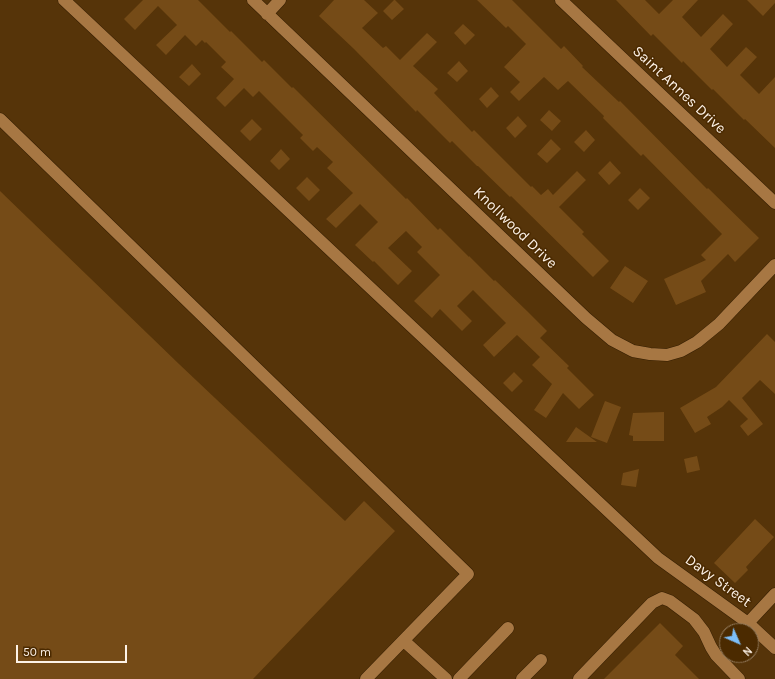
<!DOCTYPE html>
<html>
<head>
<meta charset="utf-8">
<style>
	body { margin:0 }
	#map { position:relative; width:775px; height:679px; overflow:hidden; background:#563409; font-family:Karla,sans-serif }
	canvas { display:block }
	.north { position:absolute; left:719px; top:623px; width:40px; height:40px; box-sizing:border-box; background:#4b2a00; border:1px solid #927a5c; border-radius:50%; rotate:135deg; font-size:11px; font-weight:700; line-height:16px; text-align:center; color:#fdf2e7 }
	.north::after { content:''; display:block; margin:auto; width:14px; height:18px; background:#7cbef9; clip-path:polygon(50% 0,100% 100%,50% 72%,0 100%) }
	.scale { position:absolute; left:16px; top:645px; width:111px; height:18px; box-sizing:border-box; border:2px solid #fdf2e7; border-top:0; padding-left:5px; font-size:12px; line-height:14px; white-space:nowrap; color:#fdf2e7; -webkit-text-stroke:3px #4b2a00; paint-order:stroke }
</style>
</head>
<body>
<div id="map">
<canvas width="775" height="679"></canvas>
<div class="north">N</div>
<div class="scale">50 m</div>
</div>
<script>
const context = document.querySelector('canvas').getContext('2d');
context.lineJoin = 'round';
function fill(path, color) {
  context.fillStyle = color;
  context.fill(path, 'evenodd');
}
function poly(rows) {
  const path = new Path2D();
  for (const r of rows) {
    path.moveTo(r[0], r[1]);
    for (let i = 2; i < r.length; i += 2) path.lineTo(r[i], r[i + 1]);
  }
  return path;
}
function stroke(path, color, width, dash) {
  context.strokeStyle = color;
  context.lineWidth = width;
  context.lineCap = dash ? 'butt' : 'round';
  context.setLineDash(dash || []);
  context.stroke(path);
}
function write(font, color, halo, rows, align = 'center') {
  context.font = font + ' Karla,sans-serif';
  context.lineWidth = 3;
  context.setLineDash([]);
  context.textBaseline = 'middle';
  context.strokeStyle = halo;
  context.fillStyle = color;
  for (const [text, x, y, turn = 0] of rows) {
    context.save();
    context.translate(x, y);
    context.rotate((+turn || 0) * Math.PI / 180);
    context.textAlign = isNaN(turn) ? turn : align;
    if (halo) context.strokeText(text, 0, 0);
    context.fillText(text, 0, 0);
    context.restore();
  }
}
fill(poly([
	[143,0,198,0,230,32,231,31,262,62,264,60,292,88,293,87,406,199,407,198,438,230,440,228,469,257,469,256,494,281,495,280,527,311,547,331,540,338,569,366,567,368,594,395,579,409,563,393,546,418,534,410,552,384,532,365,540,357,517,335,494,357,483,345,506,323,473,290,457,306,472,321,462,331,440,309,432,318,414,301,440,275,417,252,422,247,406,231,388,248,412,271,398,285,374,261,373,262,355,245,378,222,360,204,336,228,326,219,353,193,327,168,333,162,317,147,313,151,300,138,303,135,259,91,253,97,244,88,225,107,216,98,234,79,221,67,226,62,206,42,205,43,202,40,196,46,185,35,166,55,156,45,177,25,158,6,135,30,124,19],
	[334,0,364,0,378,13,362,28,383,48,386,46,400,60,427,33,437,42,413,66,438,89,434,93,472,132,474,130,531,187,532,186,541,195,548,189,553,195,577,171,586,180,559,207,584,232,582,234,609,261,593,277,511,196,510,197,478,166,477,166,452,141,450,143,417,110,416,112,354,49,319,16],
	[394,0,395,0,404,9,392,20,383,11],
	[477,0,512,0,561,49,564,46,583,66,582,67,619,102,620,101,707,189,708,188,759,238,735,262,728,254,701,281,706,292,676,305,664,279,706,260,701,255,722,234,643,154,641,156,603,118,604,116,568,81,558,90,544,77,519,101,510,92,520,82,504,67,526,44,508,26,506,28],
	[616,0,645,0,659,14,673,0,698,0,682,17,701,37,723,14,733,24,710,49,727,67,746,47,757,57,740,75,759,94,775,77,775,148,745,119,744,120,713,89,712,90,683,61,682,63,653,34,651,36],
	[747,0,775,0,775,3,763,16],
	[463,24,475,35,465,45,454,33],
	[459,61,468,71,457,82,447,73],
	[192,64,201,74,189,86,179,77],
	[491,87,499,96,487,108,479,99],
	[549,110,561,121,552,131,540,120],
	[518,116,527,126,515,138,506,128],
	[252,119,262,129,250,141,240,131],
	[586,130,595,140,584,152,574,142],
	[551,139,561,149,547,163,537,154],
	[281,149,290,159,279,170,270,161],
	[610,161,621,173,609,185,598,173],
	[307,177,320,190,309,201,296,188],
	[640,188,650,198,638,210,628,200],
	[0,191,179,364,345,521,364,501,395,531,253,679,0,679],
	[625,266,648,281,633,303,610,288],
	[767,334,775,342,775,394,760,380,742,398,763,424,748,436,740,426,748,419,729,400,722,407,707,417,711,424,695,433,680,408,716,387],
	[514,372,523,381,512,392,503,383],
	[605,401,621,407,607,443,591,437],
	[664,412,664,441,633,441,633,436,629,435,633,413],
	[576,427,597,442,566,442],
	[697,456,700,470,687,473,684,459],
	[639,469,636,487,621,485,623,473],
	[755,519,774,537,746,567,748,570,735,583,714,563],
	[660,623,683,646,675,655,699,679,604,679]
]), '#754b17');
const minor = poly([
	[64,0,658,558,748,623,775,648],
	[253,0,586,318,612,340,633,351,650,354,667,355,681,351,697,342,719,324,775,265],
	[561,0,775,203],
	[267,14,280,0],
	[0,119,468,574,366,679],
	[748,623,775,594],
	[404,641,446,679],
	[459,679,508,628],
	[522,679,541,660],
	[579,679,652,603,662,598,670,601,694,619,704,632,711,647,716,655,739,679]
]);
stroke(minor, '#351e02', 13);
stroke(minor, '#a77743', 12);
write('15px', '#fdf2e7', '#4b2a00', [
	["Saint Annes Drive",679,90,43],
	["Knollwood Drive",515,228,44],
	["Davy Street",718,581,36]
]);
</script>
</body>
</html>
